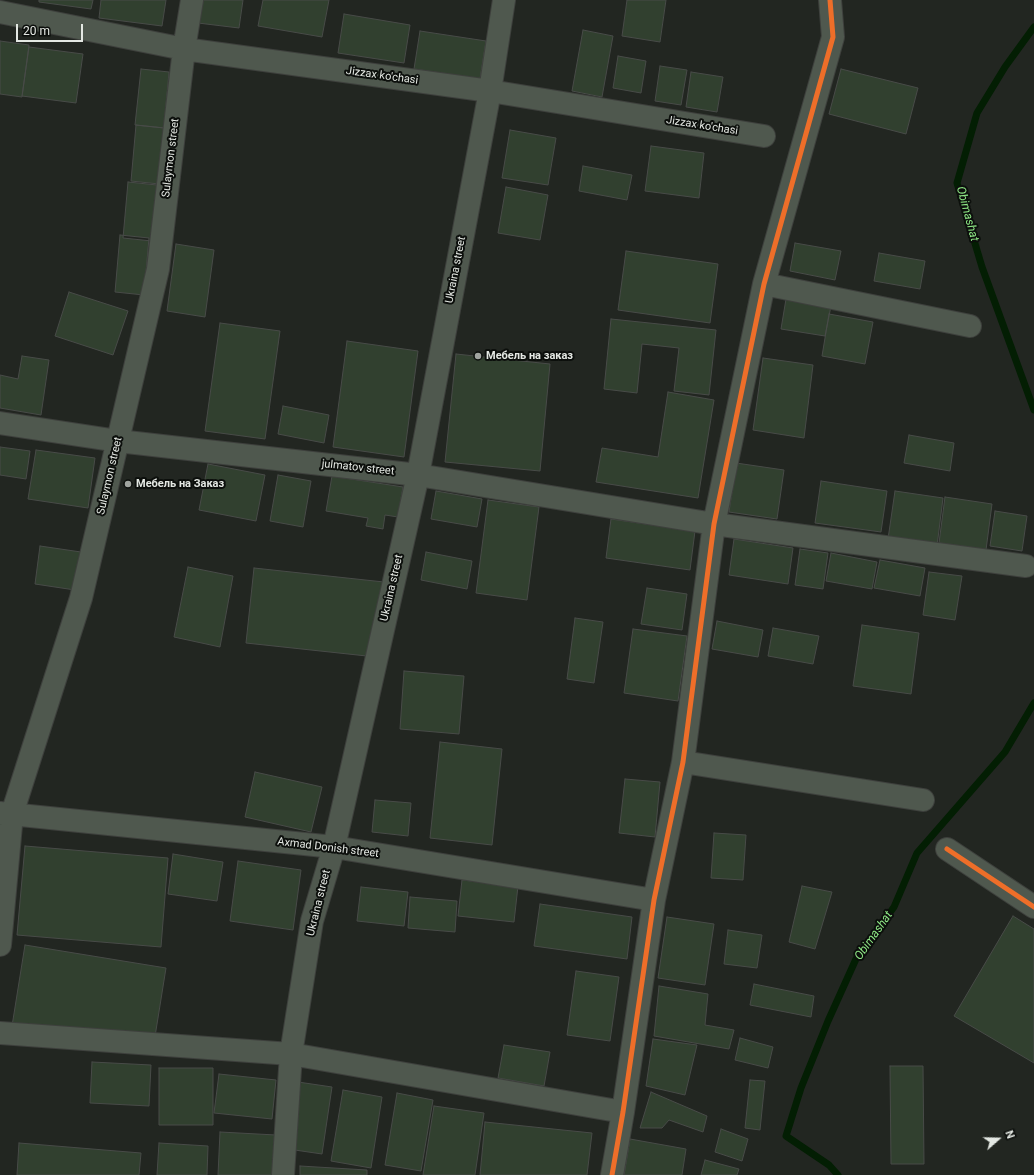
<!DOCTYPE html>
<html>
<head>
<meta charset="utf-8">
<style>
	body { margin:0 }
	#map { position:relative; width:1034px; height:1175px; overflow:hidden; background:#222621; font-family:Roboto,sans-serif }
	canvas { display:block }
	.north { position:absolute; left:978px; top:1119px; width:40px; height:40px; -webkit-text-stroke:3px #0c0f0c; paint-order:stroke; rotate:70deg; font-size:11px; font-weight:700; line-height:16px; text-align:center; color:#e4e8e3 }
	.north::after { content:''; display:block; margin:auto; width:14px; height:18px; background:#e4e8e3; clip-path:polygon(50% 0,100% 100%,50% 72%,0 100%) }
	.scale { position:absolute; left:16px; top:24px; width:67px; height:18px; box-sizing:border-box; border:2px solid #e4e8e3; border-top:0; padding-left:5px; font-size:12px; line-height:14px; white-space:nowrap; color:#e4e8e3; -webkit-text-stroke:3px #0c0f0c; paint-order:stroke }
</style>
</head>
<body>
<div id="map">
<canvas width="1034" height="1175"></canvas>
<div class="north">N</div>
<div class="scale">20 m</div>
</div>
<script>
const context = document.querySelector('canvas').getContext('2d');
context.lineJoin = 'round';
function poly(rows) {
  const path = new Path2D();
  for (const r of rows) {
    path.moveTo(r[0], r[1]);
    for (let i = 2; i < r.length; i += 2) path.lineTo(r[i], r[i + 1]);
  }
  return path;
}
function stroke(path, color, width, dash) {
  context.strokeStyle = color;
  context.lineWidth = width;
  context.lineCap = dash ? 'butt' : 'round';
  context.setLineDash(dash || []);
  context.stroke(path);
}
function fill(path, color) {
  context.fillStyle = color;
  context.fill(path, 'evenodd');
}
function write(font, color, halo, rows, align = 'center') {
  context.font = font + ' Roboto,sans-serif';
  context.lineWidth = 4;
  context.setLineDash([]);
  context.textBaseline = 'middle';
  context.strokeStyle = halo;
  context.fillStyle = color;
  for (const [text, x, y, turn = 0] of rows) {
    context.save();
    context.translate(x, y);
    context.rotate((+turn || 0) * Math.PI / 180);
    context.textAlign = isNaN(turn) ? turn : align;
    if (halo) context.strokeText(text, 0, 0);
    context.fillText(text, 0, 0);
    context.restore();
  }
}
stroke(poly([
	[1034,27,1005,67,977,113,957,183,982,267,1034,410],
	[838,1175,829,1165,786,1136,801,1088,828,1021,856,959,894,907,917,853,1005,752,1034,703]
]), '#031e03', 7);
const building = poly([
	[39,0,93,0,91,9,39,2,39,0],
	[101,0,166,0,162,26,99,18,101,0],
	[201,0,243,0,239,28,198,23,201,0],
	[263,0,329,0,322,37,258,26,263,0],
	[627,0,666,0,660,42,622,36,627,0],
	[344,14,410,25,404,63,338,53,344,14],
	[583,30,613,36,602,97,572,91,583,30],
	[420,31,486,41,480,79,414,69,420,31],
	[0,41,29,45,22,97,0,94,0,41],
	[29,47,83,54,76,103,22,96,29,47],
	[618,56,646,61,641,93,613,88,618,56],
	[660,66,687,70,681,105,655,101,660,66],
	[141,69,169,72,164,128,135,125,141,69],
	[841,69,918,88,906,134,829,114,841,69],
	[691,72,723,77,717,112,686,107,691,72],
	[136,125,165,128,159,184,131,181,136,125],
	[510,130,556,138,548,185,502,178,510,130],
	[651,146,704,153,699,198,645,191,651,146],
	[583,166,632,175,627,200,579,191,583,166],
	[128,182,157,185,152,241,123,238,128,182],
	[506,187,548,195,540,240,498,233,506,187],
	[120,235,149,238,144,295,115,292,120,235],
	[795,243,841,251,835,280,790,271,795,243],
	[176,244,214,250,205,317,167,311,176,244],
	[626,251,718,264,710,323,618,310,626,251],
	[879,253,925,261,920,289,874,281,879,253],
	[69,292,128,311,113,355,55,336,69,292],
	[787,293,832,301,825,336,781,329,787,293],
	[829,314,873,322,865,364,822,356,829,314],
	[611,319,716,330,709,395,674,391,679,348,642,344,637,393,604,389,611,319],
	[220,323,280,331,265,439,205,431,220,323],
	[347,341,418,351,404,457,333,447,347,341],
	[456,354,550,364,540,471,445,462,456,354],
	[22,356,49,360,41,415,0,408,0,375,18,379,22,356],
	[763,358,813,365,804,438,753,430,763,358],
	[668,392,714,400,698,498,596,482,602,448,658,457,668,392],
	[283,406,329,415,324,443,278,434,283,406],
	[909,435,954,443,950,471,904,463,909,435],
	[0,447,30,451,26,479,0,475,0,447],
	[36,450,95,458,88,508,28,499,36,450],
	[736,463,784,470,777,519,729,512,736,463],
	[208,464,265,475,256,521,199,510,208,464],
	[278,475,311,481,303,527,270,521,278,475],
	[332,476,403,487,398,517,385,515,383,529,366,526,368,518,326,511,332,476],
	[821,481,887,491,881,532,815,523,821,481],
	[436,491,482,499,477,527,431,519,436,491],
	[895,491,943,498,937,546,888,539,895,491],
	[945,497,992,504,986,550,939,543,945,497],
	[488,500,539,507,527,600,476,593,488,500],
	[995,511,1027,516,1022,551,990,546,995,511],
	[611,519,695,531,690,570,606,558,611,519],
	[734,539,793,548,788,584,729,575,734,539],
	[40,546,81,552,75,590,35,584,40,546],
	[800,549,828,553,823,589,795,585,800,549],
	[426,552,472,561,467,589,421,580,426,552],
	[831,553,877,562,872,589,826,581,831,553],
	[880,560,925,568,920,596,874,588,880,560],
	[188,567,233,576,220,647,174,637,188,567],
	[254,568,384,582,376,657,246,643,254,568],
	[929,572,962,576,955,620,923,615,929,572],
	[647,588,687,594,682,630,641,624,647,588],
	[575,618,603,622,594,683,567,679,575,618],
	[717,621,763,630,758,657,712,649,717,621],
	[862,625,919,633,911,694,853,686,862,625],
	[773,628,819,636,813,664,768,656,773,628],
	[633,629,687,636,678,701,624,693,633,629],
	[404,671,464,676,459,734,400,729,404,671],
	[440,742,502,749,492,845,430,838,440,742],
	[255,772,322,787,311,832,245,817,255,772],
	[625,779,660,782,655,837,619,833,625,779],
	[375,800,411,803,408,836,372,832,375,800],
	[714,833,746,835,743,880,711,878,714,833],
	[25,846,168,858,161,947,17,935,25,846],
	[173,854,223,862,217,901,168,894,173,854],
	[238,861,301,870,293,930,230,921,238,861],
	[462,880,518,886,514,922,458,916,462,880],
	[802,886,832,892,815,949,789,942,802,886],
	[361,887,408,892,404,926,357,921,361,887],
	[410,897,457,901,455,932,408,928,410,897],
	[540,904,632,917,627,959,534,946,540,904],
	[1013,916,1034,929,1034,1063,954,1016,1013,916],
	[667,917,714,924,705,985,658,978,667,917],
	[728,930,762,935,757,968,724,964,728,930],
	[25,945,166,968,153,1049,12,1026,25,945],
	[576,971,619,977,610,1041,567,1035,576,971],
	[754,984,814,996,811,1017,750,1005,754,984],
	[659,986,708,994,705,1025,734,1030,729,1049,654,1036,659,986],
	[740,1038,773,1047,768,1068,735,1060,740,1038],
	[653,1039,697,1045,685,1095,646,1086,653,1039],
	[504,1045,550,1052,544,1086,498,1078,504,1045],
	[92,1062,151,1065,149,1106,90,1103,92,1062],
	[890,1066,923,1066,924,1164,891,1164,890,1066],
	[159,1068,213,1068,213,1125,159,1125,159,1068],
	[219,1074,276,1080,272,1119,214,1113,219,1074],
	[750,1080,765,1081,760,1130,745,1128,750,1080],
	[298,1082,332,1087,322,1154,288,1149,298,1082],
	[343,1090,382,1097,371,1168,331,1161,343,1090],
	[651,1092,707,1116,703,1132,669,1120,662,1128,640,1128,651,1092],
	[397,1093,433,1100,421,1171,385,1165,397,1093],
	[434,1106,484,1113,475,1175,423,1175,434,1106],
	[485,1122,592,1133,587,1175,480,1175,485,1122],
	[721,1129,748,1139,742,1161,715,1152,721,1129],
	[220,1132,276,1135,274,1175,218,1175,220,1132],
	[630,1139,686,1149,682,1175,624,1175,630,1139],
	[19,1143,141,1153,139,1175,17,1175,19,1143],
	[159,1143,208,1146,207,1175,157,1175,159,1143],
	[705,1160,739,1169,737,1175,701,1175,705,1160],
	[300,1166,367,1170,367,1175,300,1175,300,1166]
]);
fill(building, '#31402f');
stroke(building, '#484b48', 1);
const minor = poly([
	[0,12,184,49,490,91,764,136],
	[764,284,970,326],
	[0,423,118,441,418,475,714,524,1026,566],
	[683,762,923,800],
	[0,813,334,847,654,900],
	[947,849,1034,907],
	[0,945,12,814,81,598,158,269,184,49,192,0],
	[0,1033,291,1054,623,1112],
	[283,1175,291,1054,312,921,334,847,418,475,490,91,504,0],
	[612,1175,623,1112,654,900,683,762,714,524,764,284,833,37,830,0]
]);
stroke(minor, '#3e403d', 24);
stroke(minor, '#4f584e', 22);
stroke(poly([
	[947,849,1034,907],
	[612,1175,623,1112,654,900,683,762,714,524,764,284,833,37,830,0]
]), '#ee6e29', 5);
for (const [x, y, r, color] of [
	[478,356,4,"#a0a49f"],
	[128,484,4,"#a0a49f"]
]) {
  const dot = new Path2D();
  dot.arc(x, y, r, 0, 2 * Math.PI);
  context.fillStyle = color;
  context.fill(dot);
  stroke(dot, '#0c0f0c', 1.5);
}
write('11px', '#e4e8e3', '#0c0f0c', [
	["Jizzax ko'chasi",382,76,8],
	["Jizzax ko'chasi",702,126,9],
	["Sulaymon street",171,158,-83],
	["Ukraina street",456,270,-79],
	["julmatov street",358,468,6],
	["Sulaymon street",110,476,-77],
	["Ukraina street",392,588,-77],
	["Axmad Donish street",328,848,7],
	["Ukraina street",319,903,-76]
]);
write('bold 11px', '#e4e8e3', '#0c0f0c', [
	["Мебель на заказ",486,356],
	["Мебель на Заказ",136,484]
], 'left');
write('italic 12px', '#8fe886', '#0c0f0c', [
	["Obimashat",967,214,75],
	["Obimashat",874,936,-55]
]);
</script>
</body>
</html>
